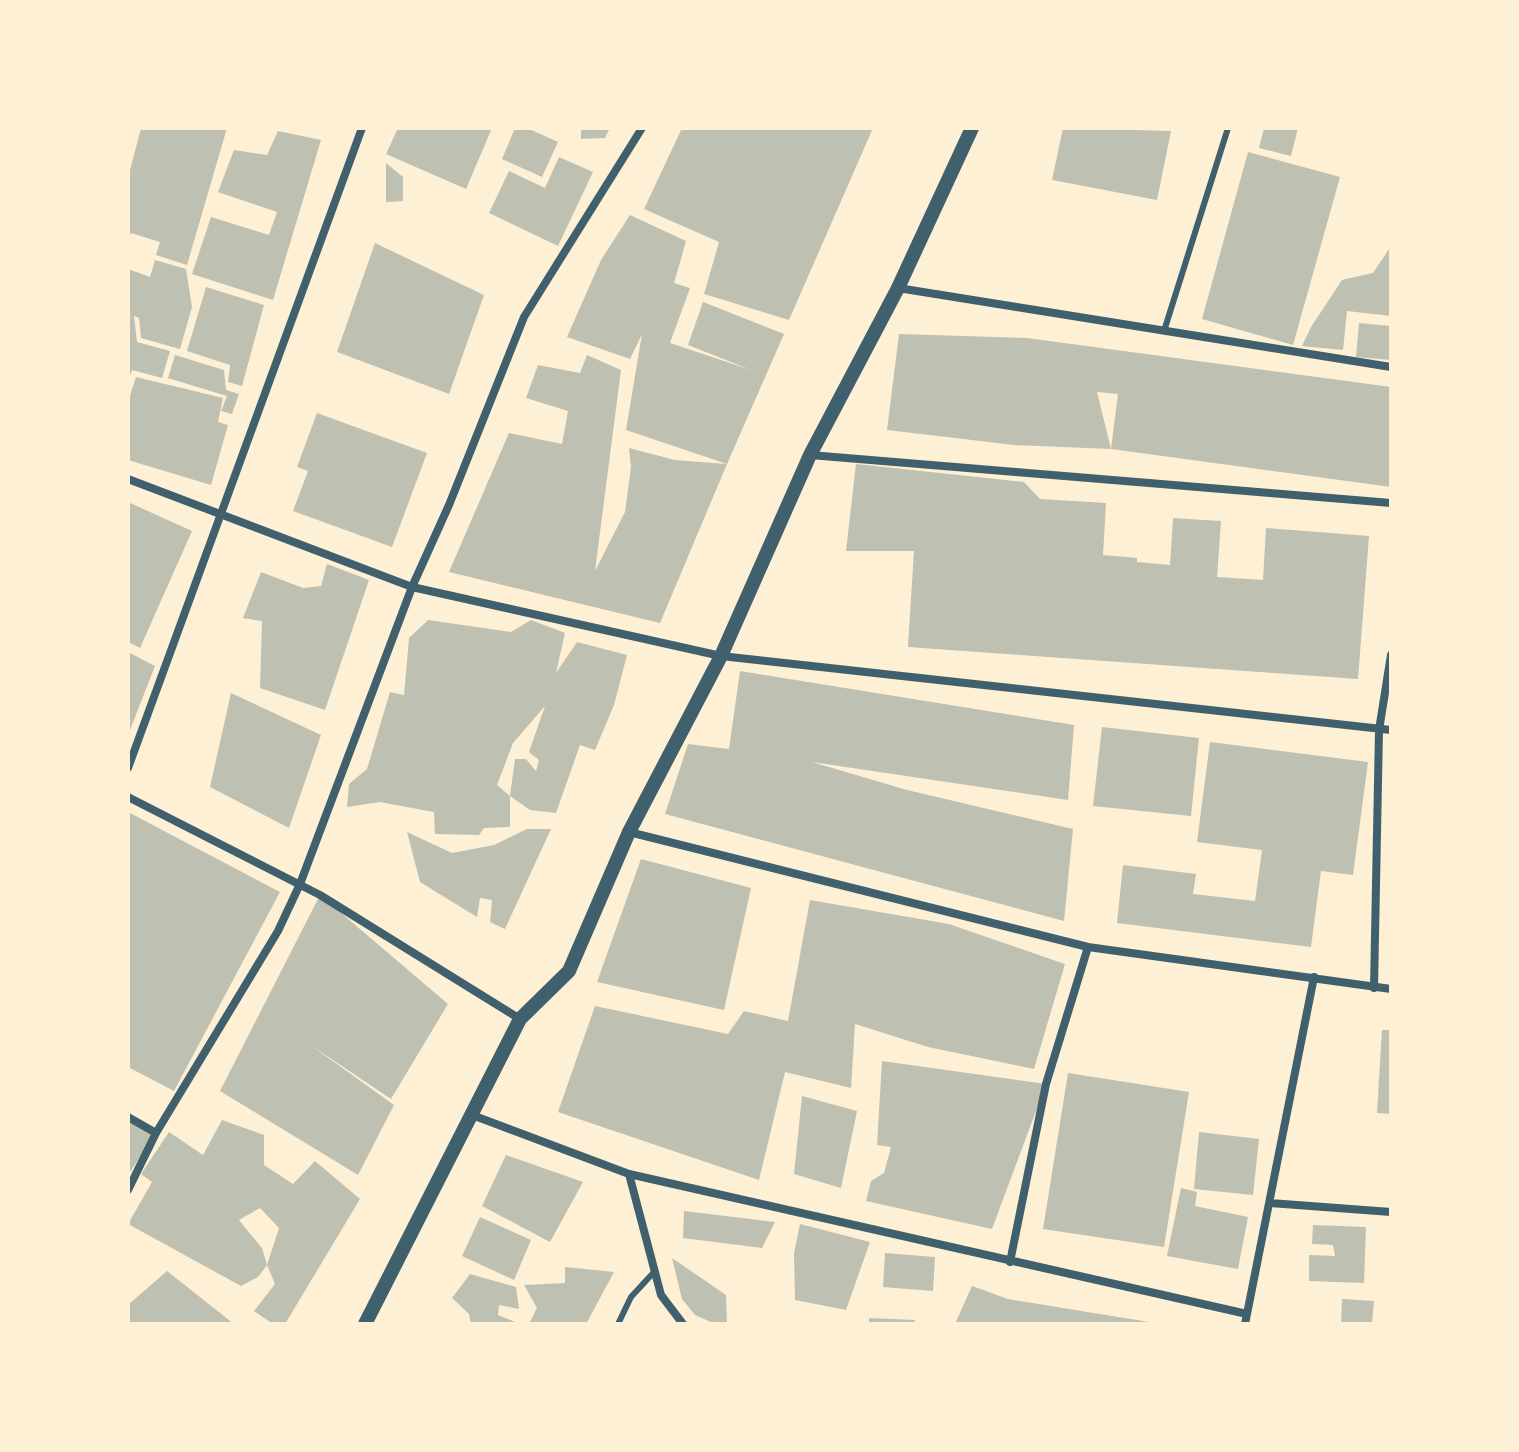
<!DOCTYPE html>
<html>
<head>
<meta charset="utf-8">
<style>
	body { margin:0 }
	#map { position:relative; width:1519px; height:1452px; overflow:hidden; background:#fdf0d5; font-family:"Noto Sans",sans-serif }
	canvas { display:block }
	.frame { position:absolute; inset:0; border:130px solid #fdf0d5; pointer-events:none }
</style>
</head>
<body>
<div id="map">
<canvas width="1519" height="1452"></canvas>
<div class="frame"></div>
</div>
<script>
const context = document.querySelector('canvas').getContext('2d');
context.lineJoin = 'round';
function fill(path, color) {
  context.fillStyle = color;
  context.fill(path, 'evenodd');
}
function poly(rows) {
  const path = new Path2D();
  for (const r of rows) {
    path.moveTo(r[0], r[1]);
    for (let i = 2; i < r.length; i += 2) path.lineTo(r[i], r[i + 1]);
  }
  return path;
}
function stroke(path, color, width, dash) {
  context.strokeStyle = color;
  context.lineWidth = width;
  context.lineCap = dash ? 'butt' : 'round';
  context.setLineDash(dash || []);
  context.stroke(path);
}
fill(poly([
	[141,128,227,128,187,265,156,255,160,242,131,233,128,241,128,178],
	[398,128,492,128,466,189,386,154],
	[515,128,527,128,558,142,542,177,502,159],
	[581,128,610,128,605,138,581,139],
	[682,128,873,128,789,320,704,294,719,242,644,209],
	[1063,128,1171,131,1157,200,1052,180],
	[1264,128,1298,128,1291,156,1259,148],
	[278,131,321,140,273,300,192,274,211,217,269,235,277,212,218,192,234,150,267,155],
	[1248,152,1340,177,1293,345,1202,319],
	[559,157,593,172,558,246,489,213,509,171,545,188],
	[386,163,403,177,403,201,386,202],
	[630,215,686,241,674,283,690,288,670,343,751,370,688,345,703,302,784,334,727,464,626,430,642,334,630,359,567,337,601,260],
	[375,243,484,295,449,394,337,352],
	[1391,246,1391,316,1347,311,1343,350,1302,346,1311,327,1342,280,1373,273],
	[155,260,186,269,192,307,180,349,141,338,139,318,134,316,137,342,170,351,162,378,132,370,128,381,128,269,150,277],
	[206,287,264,305,242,386,228,382,230,365,187,351],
	[1359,323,1391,326,1391,360,1356,357],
	[899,334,1027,338,1391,387,1391,487,1111,449,1014,445,887,430],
	[1097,392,1118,394,1111,449],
	[175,355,224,370,226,390,239,394,232,414,221,411,227,396,168,378],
	[587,355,621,370,595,571,625,512,631,467,629,448,675,460,727,464,660,623,449,572,509,433,562,444,568,411,526,398,538,365,580,373],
	[136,377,223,398,218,422,228,425,211,485,128,460,128,402],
	[317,413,427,453,392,547,293,511,308,471,297,467],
	[856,464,1024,482,1040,499,1106,503,1103,555,1137,558,1137,562,1170,565,1173,518,1221,521,1217,577,1263,580,1266,528,1369,536,1358,679,908,647,914,551,846,551],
	[128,502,192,531,140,648,128,642],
	[327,564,369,580,325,710,260,688,262,621,243,618,261,572,303,588,321,586],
	[428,620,511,632,531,620,565,633,556,673,577,642,627,655,614,705,595,750,580,745,556,813,530,810,510,796,515,759,526,759,536,771,539,760,529,752,545,706,513,743,497,785,510,796,510,827,484,828,479,835,435,834,434,812,380,802,347,807,349,784,367,769,390,692,404,695,409,638],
	[128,652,155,666,128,735],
	[740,671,1074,725,1068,800,812,762,907,790,1073,829,1064,921,665,814,688,744,729,749],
	[231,693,321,735,289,828,210,787],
	[1102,727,1199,738,1191,816,1093,806],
	[1210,742,1368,762,1353,875,1321,871,1311,947,1117,923,1123,865,1196,874,1193,894,1255,901,1262,850,1197,842],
	[128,812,280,892,174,1091,128,1067],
	[527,829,551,829,505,929,490,922,492,900,480,898,477,917,420,882,407,832,452,853,494,845],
	[641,859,751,888,724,1010,597,982],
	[320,895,448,1004,391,1099,309,1044,394,1105,358,1175,220,1091],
	[810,900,949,924,1065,964,1034,1069,928,1047,855,1024,851,1088,785,1072,759,1180,558,1112,595,1006,728,1034,744,1011,788,1021],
	[1382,1030,1391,1030,1391,1114,1377,1113],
	[882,1061,1046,1084,992,1229,866,1201,871,1181,884,1173,891,1147,877,1145],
	[1068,1073,1189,1092,1164,1247,1043,1229],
	[802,1096,857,1111,841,1188,794,1174],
	[128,1120,156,1133,128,1175],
	[222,1120,264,1135,264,1165,293,1184,315,1161,360,1199,285,1324,273,1324,254,1311,275,1284,267,1265,279,1228,260,1208,239,1220,262,1248,267,1265,258,1277,241,1286,128,1224,152,1182,141,1174,169,1132,203,1155],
	[1199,1132,1259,1139,1253,1195,1194,1189],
	[506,1155,583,1182,550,1242,482,1206],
	[1181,1188,1197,1192,1195,1206,1248,1217,1238,1269,1167,1256],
	[684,1211,775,1222,762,1248,683,1238],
	[480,1217,531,1240,514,1280,462,1256],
	[800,1224,870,1242,846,1310,795,1300,794,1253],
	[1313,1225,1366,1227,1364,1283,1309,1281,1309,1255,1335,1256,1333,1245,1312,1244],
	[885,1253,935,1257,933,1291,883,1287],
	[672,1258,726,1295,727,1324,715,1324,695,1315,682,1299],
	[565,1267,614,1272,586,1324,529,1324,537,1308,524,1285,565,1283],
	[167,1271,234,1324,128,1324,128,1305],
	[470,1274,516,1287,519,1309,499,1305,498,1315,520,1324,471,1324,469,1314,452,1298],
	[972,1286,1008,1299,1161,1324,955,1324],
	[1342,1299,1374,1301,1372,1324,1341,1324],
	[869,1318,915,1320,914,1324,869,1324]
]), '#bec0b2');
stroke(poly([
	[1164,331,1228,128],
	[618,1324,631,1297,655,1271]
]), '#3f606c', 6);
stroke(poly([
	[898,288,1391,367],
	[810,455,1391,503],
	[128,479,412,587,721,656,1391,730],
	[128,768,362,128],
	[128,797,320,895,520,1019],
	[629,832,1088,947,1391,989],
	[1374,988,1379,730,1391,655],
	[472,1115,629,1174,661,1295,683,1324],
	[128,1117,156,1133],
	[629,1174,1247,1314],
	[128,1190,156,1133,278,931,300,884,412,587,449,505,524,317,642,128],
	[1270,1203,1391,1212],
	[1010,1262,1046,1084,1088,947],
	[1245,1324,1314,977]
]), '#3f606c', 8);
stroke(poly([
	[365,1324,520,1019,569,971,629,832,721,656,810,455,898,288,972,128]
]), '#3f606c', 14);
</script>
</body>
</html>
